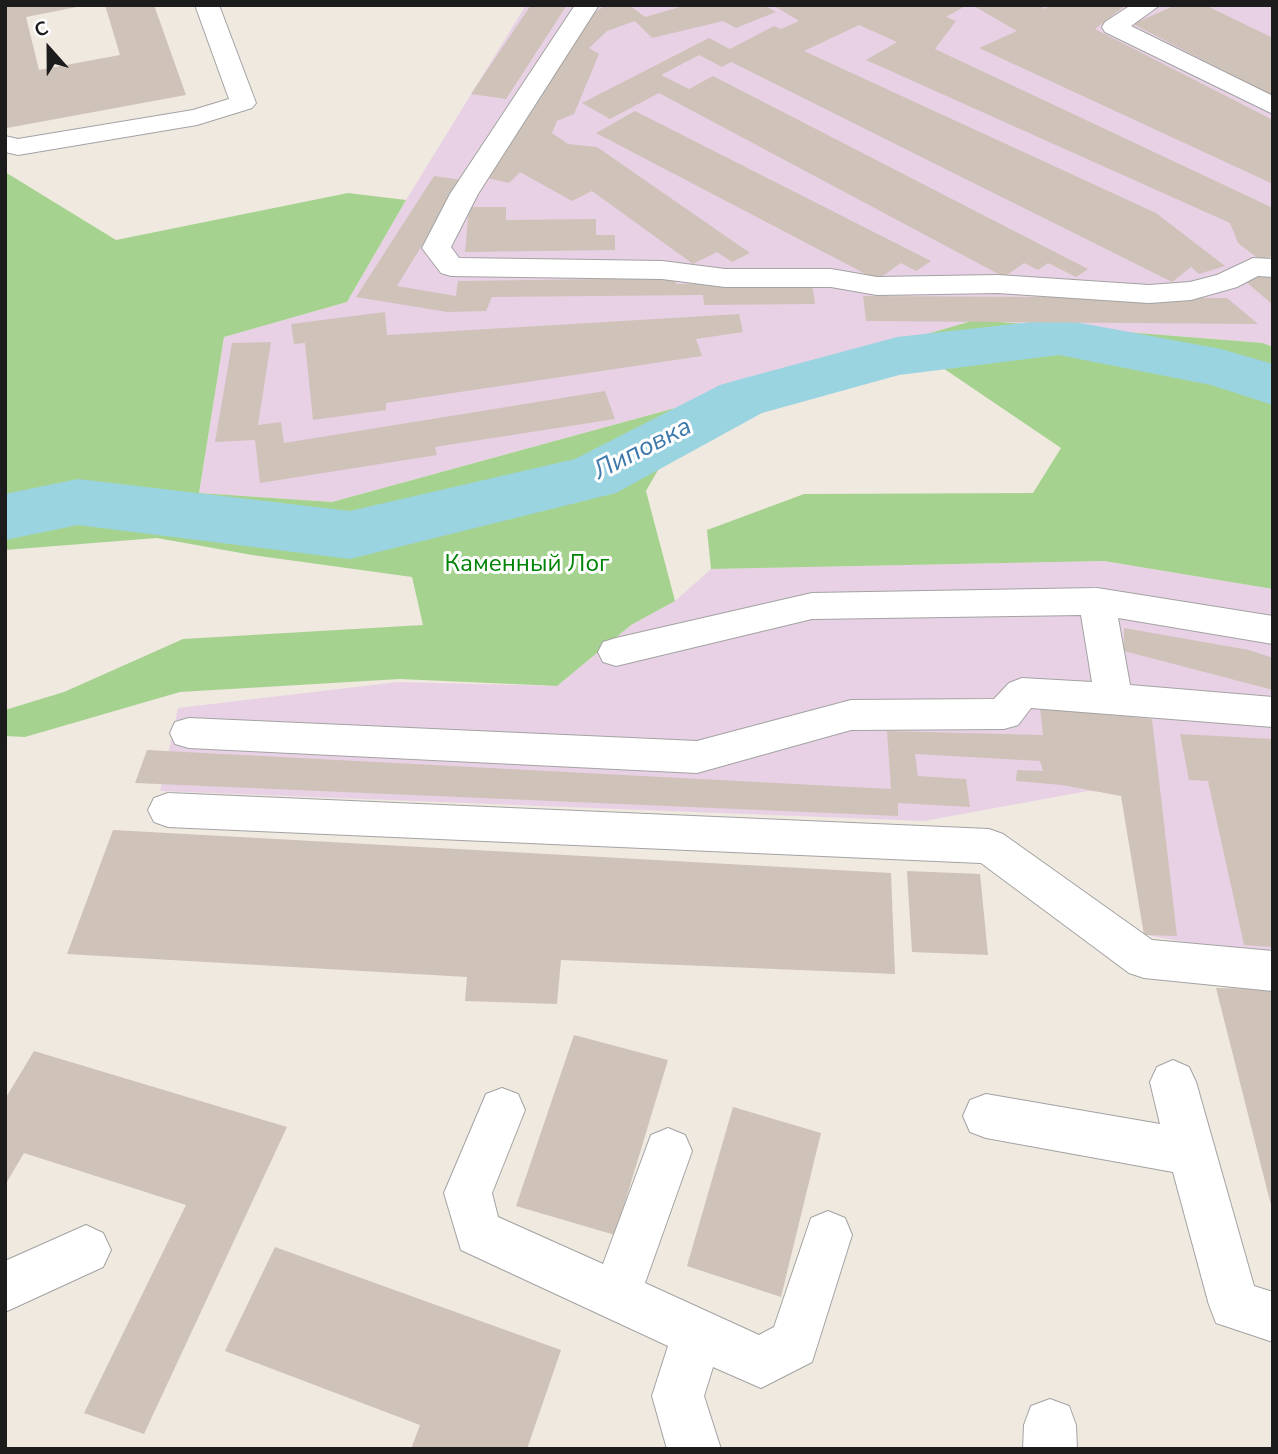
<!DOCTYPE html>
<html>
<head>
<meta charset="utf-8">
<style>
	body { margin:0 }
	#map { position:relative; width:1278px; height:1454px; overflow:hidden; background:#efe9e0; font-family:"Nunito Sans",sans-serif }
	canvas { display:block }
	.frame { position:absolute; inset:0; border:7px solid #1c1c1c; pointer-events:none }
	.north { position:absolute; left:14px; top:14px; width:70px; height:70px; -webkit-text-stroke:5px #fff; paint-order:stroke; rotate:339deg; font-size:19px; font-weight:700; line-height:28px; text-align:center; color:#1c1c1c }
	.north::after { content:''; display:block; margin:auto; width:24px; height:32px; background:#1c1c1c; clip-path:polygon(50% 0,100% 100%,50% 72%,0 100%) }
</style>
</head>
<body>
<div id="map">
<canvas width="1278" height="1454"></canvas>
<div class="frame"></div>
<div class="north">С</div>
</div>
<script>
const context = document.querySelector('canvas').getContext('2d');
context.lineJoin = 'round';
function fill(path, color) {
  context.fillStyle = color;
  context.fill(path, 'evenodd');
}
function poly(rows) {
  const path = new Path2D();
  for (const r of rows) {
    path.moveTo(r[0], r[1]);
    for (let i = 2; i < r.length; i += 2) path.lineTo(r[i], r[i + 1]);
  }
  return path;
}
function stroke(path, color, width, dash) {
  context.strokeStyle = color;
  context.lineWidth = width;
  context.lineCap = dash ? 'butt' : 'round';
  context.setLineDash(dash || []);
  context.stroke(path);
}
function write(font, color, halo, rows, align = 'center') {
  context.font = font + ' "Nunito Sans",sans-serif';
  context.lineWidth = 6;
  context.setLineDash([]);
  context.textBaseline = 'middle';
  context.strokeStyle = halo;
  context.fillStyle = color;
  for (const [text, x, y, turn = 0] of rows) {
    context.save();
    context.translate(x, y);
    context.rotate((+turn || 0) * Math.PI / 180);
    context.textAlign = isNaN(turn) ? turn : align;
    if (halo) context.strokeText(text, 0, 0);
    context.fillText(text, 0, 0);
    context.restore();
  }
}
fill(poly([
	[526,5,1273,5,1273,347,1263,343,975,320,722,395,332,502,199,493,224,337,347,302,406,200],
	[1104,561,1273,589,1273,958,1151,936,1127,793,1088,791,924,821,160,791,178,708,398,682,557,686,631,625,675,601,711,569]
]), '#e8d1e5');
fill(poly([
	[5,172,116,240,348,193,406,200,347,302,224,337,199,493,332,502,697,402,646,491,675,601,631,625,557,686,400,679,180,692,25,737,5,736,5,710,64,692,183,639,423,625,412,577,252,555,157,538,5,550],
	[975,320,1263,343,1273,347,1273,589,1104,561,711,569,707,530,804,494,1033,493,1061,448,903,341]
]), '#a6d290');
fill(poly([
	[1059,319,1221,349,1273,364,1273,405,1211,385,1059,355,899,375,762,413,616,493,350,559,78,525,5,540,5,494,78,479,350,511,575,459,720,385,741,379,897,337,1059,319]
]), '#9bd4e1');
fill(poly([
	[5,5,87,5,26,17,39,70,120,55,105,5,154,5,186,95,7,128],
	[531,5,567,5,506,99,471,94],
	[606,5,629,5,645,17,687,5,764,5,776,12,736,28,723,21,652,38,635,21,607,31,589,48,599,54,574,114,557,121,552,133,568,144,597,147,750,253,732,262,717,252,693,264,592,191,572,201,520,172,509,183,487,178,579,23],
	[780,5,967,5,946,17,956,21,935,49,1273,208,1273,256,1260,260,1238,243,1230,223,866,60,897,42,859,25,804,51,1156,213,1225,266,1199,274,1191,267,1172,282,731,62,722,67,699,55,661,75,689,89,713,76,1088,269,1076,277,1048,263,1038,270,1024,263,1004,277,659,93,610,119,582,103,709,38,730,49,774,26,781,29,799,21,776,7],
	[972,5,1039,5,1045,9,1050,5,1126,5,1095,29,1273,120,1273,184,979,48,1017,31],
	[1176,5,1205,5,1273,38,1273,96,1133,24],
	[635,111,931,261,916,271,901,263,877,280,596,133],
	[434,176,462,180,397,286,456,296,458,281,675,278,676,284,812,282,815,304,704,305,703,295,492,297,486,311,447,312,356,297],
	[469,207,506,207,506,220,596,219,596,235,615,235,615,250,465,252],
	[1270,272,1273,275,1273,305,1244,280],
	[863,296,1227,298,1258,324,866,321],
	[385,312,387,335,739,314,743,332,696,339,702,356,386,403,386,410,313,420,305,343,294,344,291,324],
	[271,342,258,425,281,422,284,443,605,391,615,419,435,447,437,455,260,483,255,440,215,442,232,343],
	[1124,628,1249,650,1273,658,1273,690,1124,651],
	[1040,708,1152,719,1177,936,1144,935,1121,796,1062,785,1016,781,1017,770,1043,771,1040,761,915,754,918,776,966,779,970,807,898,803,898,816,135,783,147,750,891,789,887,731,1043,735],
	[1180,734,1273,739,1273,947,1244,945,1208,781,1189,780],
	[113,830,891,873,895,974,561,960,557,1004,465,1001,467,977,67,954],
	[907,871,980,874,988,955,912,952],
	[1216,988,1273,989,1273,1209,1272,1209],
	[574,1035,668,1060,615,1235,516,1206],
	[34,1051,287,1127,144,1434,84,1413,186,1205,24,1153,5,1185,5,1099],
	[733,1107,821,1133,781,1297,687,1266],
	[275,1247,561,1350,527,1449,411,1449,420,1425,225,1351]
]), '#cfc2b9');
const minor = poly([
	[195,5,219,5,256,103,252,108,197,125,18,155,5,152,5,136,18,139,193,110,229,99,195,5],
	[575,5,599,5,478,194,451,247,459,258,662,261,725,269,831,269,877,277,998,275,1149,285,1190,282,1217,275,1253,258,1273,259,1273,277,1258,276,1237,287,1191,300,1149,303,998,293,877,295,831,287,725,287,662,279,451,276,441,273,422,248,450,194,575,5],
	[1131,5,1160,5,1131,26,1273,96,1273,114,1105,32,1102,27,1105,22,1131,5],
	[1097,588,1273,616,1273,644,1118,618,1130,685,1273,697,1273,727,1031,708,1018,725,1004,729,851,730,697,773,189,748,175,744,170,733,175,722,189,718,697,741,851,700,994,699,1009,683,1022,678,1092,682,1081,615,812,619,616,666,603,662,598,652,603,642,616,638,812,593,1097,588],
	[168,793,989,829,1003,834,1152,940,1273,951,1273,991,1144,978,1129,973,981,863,168,827,154,822,148,810,154,798,168,793],
	[1173,1060,1189,1067,1196,1082,1254,1286,1273,1292,1273,1342,1216,1323,1209,1305,1173,1172,986,1138,970,1132,963,1116,970,1100,986,1094,1160,1124,1150,1082,1157,1067,1173,1060],
	[502,1088,518,1094,525,1110,492,1193,498,1217,603,1264,651,1135,668,1128,685,1135,692,1151,645,1283,759,1335,774,1327,811,1218,828,1211,845,1218,852,1235,812,1362,761,1388,713,1367,704,1396,721,1449,667,1449,652,1396,668,1346,461,1250,444,1193,486,1094,502,1088],
	[86,1225,103,1233,111,1250,103,1267,5,1312,5,1261,86,1225],
	[1050,1399,1069,1406,1076,1425,1077,1449,1023,1449,1024,1425,1031,1406,1050,1399]
]);
stroke(minor, '#a3a3a3', 2);
fill(minor, '#fff');
write('24px', '#008306', '#fff', [
	["Каменный Лог",527,565]
]);
write('italic 26px', '#3d79ac', '#fff', [
	["Липовка",643,450,-27]
]);
</script>
</body>
</html>
